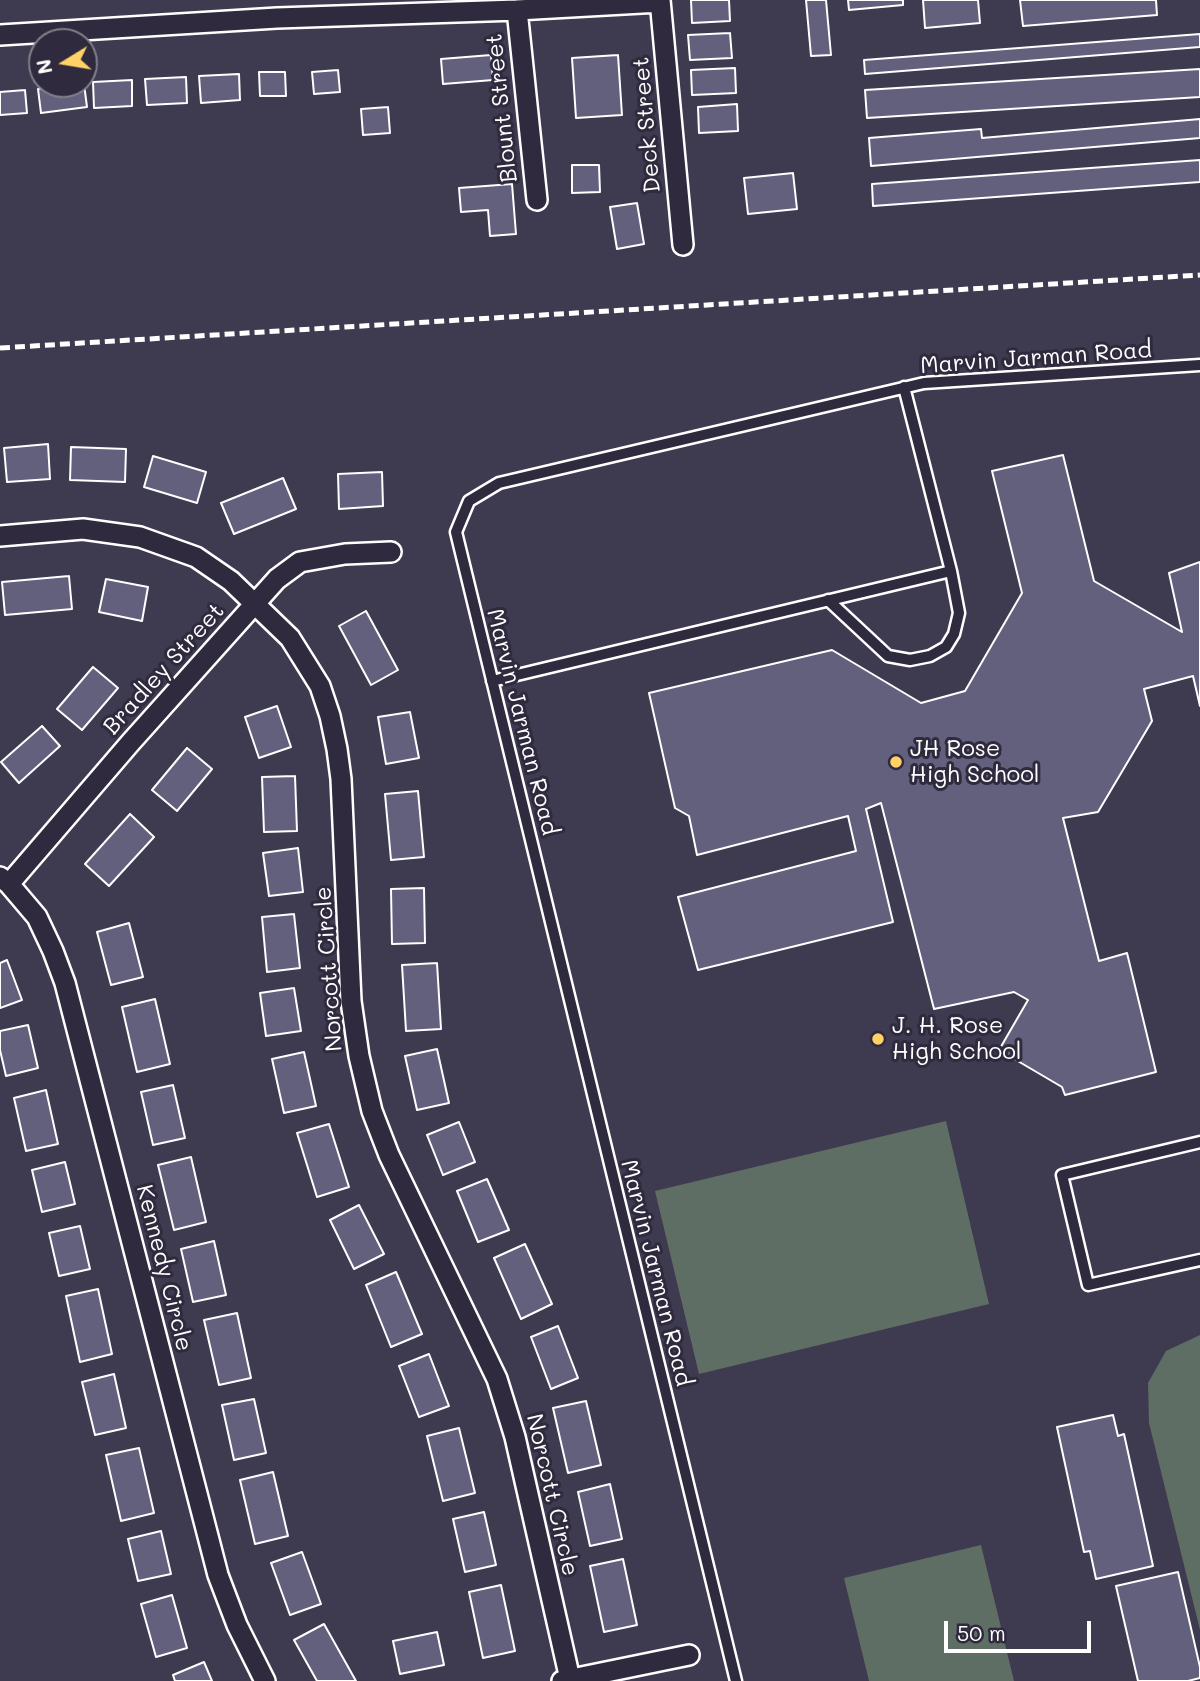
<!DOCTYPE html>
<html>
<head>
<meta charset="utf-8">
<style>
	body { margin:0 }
	#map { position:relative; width:1200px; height:1681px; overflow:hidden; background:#3e3a50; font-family:Mali,sans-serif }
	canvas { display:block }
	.north { position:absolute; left:28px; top:28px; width:70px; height:70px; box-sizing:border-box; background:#2f2a3d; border:2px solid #827f8b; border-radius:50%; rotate:259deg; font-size:19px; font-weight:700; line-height:28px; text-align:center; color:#fff }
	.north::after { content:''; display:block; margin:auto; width:24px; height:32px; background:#ffd166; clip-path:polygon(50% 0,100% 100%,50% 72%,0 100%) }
	.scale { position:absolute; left:944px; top:1621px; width:147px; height:32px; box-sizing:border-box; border:4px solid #fff; border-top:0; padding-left:9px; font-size:21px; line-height:24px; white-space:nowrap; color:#fff; -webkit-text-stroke:5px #2f2a3d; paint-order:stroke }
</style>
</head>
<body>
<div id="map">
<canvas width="1200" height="1681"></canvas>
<div class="north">N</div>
<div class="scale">50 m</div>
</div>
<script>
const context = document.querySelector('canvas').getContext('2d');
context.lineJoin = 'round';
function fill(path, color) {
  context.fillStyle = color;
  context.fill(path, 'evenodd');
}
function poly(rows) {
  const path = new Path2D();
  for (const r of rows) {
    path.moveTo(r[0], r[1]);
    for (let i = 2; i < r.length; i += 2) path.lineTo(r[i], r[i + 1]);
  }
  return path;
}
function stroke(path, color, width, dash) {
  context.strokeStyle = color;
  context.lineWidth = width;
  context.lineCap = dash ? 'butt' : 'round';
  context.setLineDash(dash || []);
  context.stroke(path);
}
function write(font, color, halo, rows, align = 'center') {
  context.font = font + ' Mali,sans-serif';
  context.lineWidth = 6;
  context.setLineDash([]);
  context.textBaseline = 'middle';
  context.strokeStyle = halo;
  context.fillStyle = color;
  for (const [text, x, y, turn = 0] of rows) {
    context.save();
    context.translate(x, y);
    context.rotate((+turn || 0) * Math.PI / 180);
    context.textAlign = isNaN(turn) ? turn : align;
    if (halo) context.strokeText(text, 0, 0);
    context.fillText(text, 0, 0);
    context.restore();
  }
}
fill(poly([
	[946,1121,989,1304,699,1374,655,1191],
	[1200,1335,1200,1630,1149,1423,1148,1383,1166,1351],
	[981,1545,1014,1681,869,1681,844,1578]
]), '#5f6e64');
const building = poly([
	[691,0,729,0,730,21,692,23,691,0],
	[806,0,826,0,831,55,811,56,806,0],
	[848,0,903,0,903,5,849,10,848,0],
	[923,0,978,0,980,23,925,28,923,0],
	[1020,0,1156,0,1157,15,1023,26,1020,0],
	[730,33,732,58,690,60,688,35,730,33],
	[1200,34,1200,47,865,74,864,60,1200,34],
	[491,55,493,80,443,84,441,59,491,55],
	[618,55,622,115,576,118,572,58,618,55],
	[735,68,736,93,692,95,691,70,735,68],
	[1200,69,1200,97,867,118,865,90,1200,69],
	[338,70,340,92,314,94,312,72,338,70],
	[259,72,285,72,286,96,260,96,259,72],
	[239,74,240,100,201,103,199,76,239,74],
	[186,77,187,103,147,105,145,79,186,77],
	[132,80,132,106,94,108,93,82,132,80],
	[70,84,84,84,87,107,41,113,38,89,70,84],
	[25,90,27,113,0,115,0,92,25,90],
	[737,104,738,131,699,133,698,107,737,104],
	[388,107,390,133,363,135,361,109,388,107],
	[1200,119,1200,138,871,166,869,138,981,129,982,138,1200,119],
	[1200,160,1200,182,873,206,872,184,1200,160],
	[572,165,599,165,600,192,572,193,572,165],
	[793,173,797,209,748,214,744,178,793,173],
	[512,184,516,234,490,236,488,210,461,212,459,188,512,184],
	[637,203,644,244,617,249,610,207,637,203],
	[48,444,50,479,7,482,4,448,48,444],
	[71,447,126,449,125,482,70,480,71,447],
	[1063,455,1094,581,1182,632,1169,573,1200,562,1200,706,1193,676,1144,689,1152,721,1098,812,1063,818,1099,961,1127,953,1156,1072,1065,1095,1062,1087,999,1050,1028,1000,1014,992,934,1009,881,803,866,809,893,922,698,970,678,897,856,851,848,816,697,855,689,816,675,808,649,693,832,650,921,703,965,691,1022,593,992,471,1063,455],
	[153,456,206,472,197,503,144,487,153,456],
	[382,472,383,506,339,509,338,474,382,472],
	[283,478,296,509,234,534,221,503,283,478],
	[69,576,72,609,5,615,2,582,69,576],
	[106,579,148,587,142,621,99,612,106,579],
	[366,611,398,670,371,685,339,626,366,611],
	[93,667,118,688,82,730,57,709,93,667],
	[277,706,291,747,259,758,245,717,277,706],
	[410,712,419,758,386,764,378,717,410,712],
	[42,726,60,746,19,783,1,762,42,726],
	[187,748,212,769,177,811,152,790,187,748],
	[295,776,297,831,264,832,262,777,295,776],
	[418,791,424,857,391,860,385,794,418,791],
	[130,814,154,837,109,886,85,864,130,814],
	[298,848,303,892,269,896,263,853,298,848],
	[424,888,425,943,392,944,391,889,424,888],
	[294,914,300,968,267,972,262,917,294,914],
	[129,923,143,977,111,985,97,932,129,923],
	[7,960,22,1000,0,1008,0,963,7,960],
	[437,963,441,1029,406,1031,402,965,437,963],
	[294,988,301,1031,266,1036,260,993,294,988],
	[155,999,170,1064,137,1072,122,1007,155,999],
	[28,1025,38,1068,6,1076,0,1050,0,1031,28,1025],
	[437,1049,449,1103,417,1110,405,1056,437,1049],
	[304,1052,316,1106,284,1113,272,1059,304,1052],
	[173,1085,185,1138,153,1145,141,1092,173,1085],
	[46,1090,58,1144,26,1151,14,1098,46,1090],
	[459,1122,475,1162,443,1175,427,1135,459,1122],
	[329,1124,349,1187,317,1197,297,1133,329,1124],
	[191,1157,206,1222,174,1230,158,1165,191,1157],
	[65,1162,75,1204,42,1212,32,1170,65,1162],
	[487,1179,509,1230,478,1242,457,1191,487,1179],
	[359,1205,384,1254,354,1269,330,1220,359,1205],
	[80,1226,90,1269,59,1276,49,1233,80,1226],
	[214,1241,226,1295,193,1302,181,1249,214,1241],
	[525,1244,552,1304,521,1319,494,1258,525,1244],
	[396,1272,422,1334,391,1347,366,1285,396,1272],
	[98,1289,112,1354,80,1362,66,1296,98,1289],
	[237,1313,251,1378,219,1385,204,1320,237,1313],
	[558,1326,578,1378,551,1389,531,1337,558,1326],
	[429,1354,449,1406,419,1417,399,1366,429,1354],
	[114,1374,126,1428,95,1435,82,1382,114,1374],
	[254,1399,266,1453,234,1460,222,1405,254,1399],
	[586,1401,601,1465,568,1473,553,1408,586,1401],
	[1113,1415,1118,1436,1124,1434,1153,1566,1096,1579,1090,1551,1084,1552,1057,1427,1113,1415],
	[459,1428,475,1493,443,1501,427,1436,459,1428],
	[139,1448,154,1513,121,1521,106,1455,139,1448],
	[273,1472,288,1536,255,1544,240,1480,273,1472],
	[610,1484,622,1539,590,1546,578,1492,610,1484],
	[484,1512,496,1565,465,1572,453,1519,484,1512],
	[161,1531,171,1574,138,1581,128,1539,161,1531],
	[302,1552,321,1604,290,1615,271,1563,302,1552],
	[623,1559,637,1625,604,1632,590,1566,623,1559],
	[1178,1572,1200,1667,1200,1678,1188,1681,1138,1681,1116,1586,1178,1572],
	[501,1585,515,1651,483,1658,469,1592,501,1585],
	[172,1595,187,1648,156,1657,141,1604,172,1595],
	[324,1624,356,1681,317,1681,294,1640,324,1624],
	[437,1632,444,1665,400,1674,393,1641,437,1632],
	[204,1662,212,1681,175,1681,173,1675,204,1662]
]);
fill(building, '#62607d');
stroke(building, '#fff', 2);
const lane = poly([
	[828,600,888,656,910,660,930,656,946,647,954,634,959,613,951,571],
	[492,681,951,571,904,387],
	[1200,1142,1062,1175,1088,1285,1200,1260],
	[736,1681,456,532,469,501,499,483,924,383,1200,365]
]);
const street = poly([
	[660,0,683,245],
	[517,10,537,200],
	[0,35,277,18,517,10,660,2],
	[0,536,83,529,140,537,196,557,231,581,290,638,320,686,330,716,337,749,341,779,351,1001,359,1056,372,1111,389,1155,497,1379,515,1437,570,1679],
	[0,877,9,884,37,917,53,951,65,983,218,1575,237,1625,265,1681],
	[9,884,131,742,277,579,300,562,345,554,391,552],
	[562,1681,689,1655]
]);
stroke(lane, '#fff', 15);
stroke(street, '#fff', 24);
stroke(lane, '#2f2a3d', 10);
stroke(street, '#2f2a3d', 19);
stroke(poly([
	[0,348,1200,275]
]), '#fff', 5, [10, 5]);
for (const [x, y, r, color] of [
	[896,762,7,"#ffd166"],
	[878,1039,7,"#ffd166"]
]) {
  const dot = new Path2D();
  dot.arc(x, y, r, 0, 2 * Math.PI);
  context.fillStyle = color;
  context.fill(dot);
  stroke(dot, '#2f2a3d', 2.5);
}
write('23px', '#fff', '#2f2a3d', [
	["Blount Street",502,108,-96],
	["Deck Street",647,125,-95],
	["Marvin Jarman Road",1036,358,-4],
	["Bradley Street",164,669,-48],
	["Marvin Jarman Road",522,722,76],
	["Norcott Circle",329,969,-94],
	["Kennedy Circle",164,1268,76],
	["Marvin Jarman Road",656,1273,76],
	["Norcott Circle",552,1495,77]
]);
write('23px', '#fff', '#2f2a3d', [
	["JH Rose",910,749],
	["High School",910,775],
	["J. H. Rose",892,1026],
	["High School",892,1052]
], 'left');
</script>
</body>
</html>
